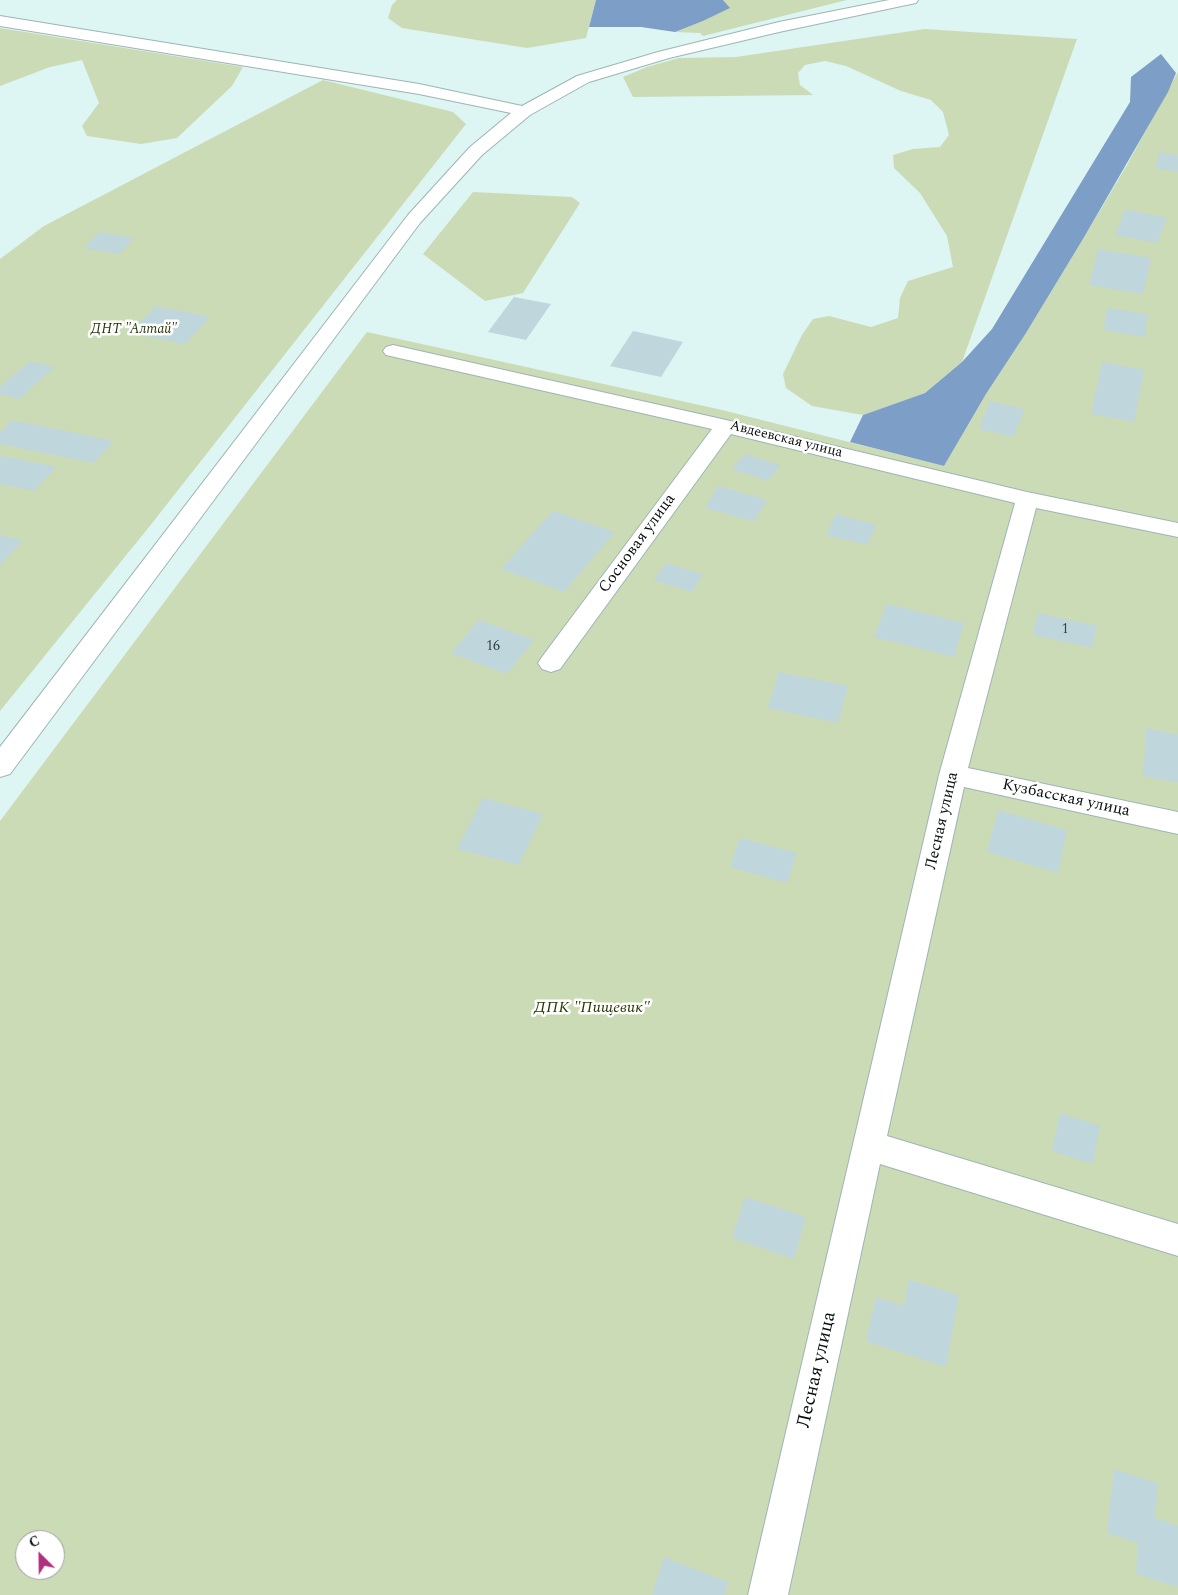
<!DOCTYPE html>
<html>
<head>
<meta charset="utf-8">
<style>
	body { margin:0 }
	#map { position:relative; width:1178px; height:1595px; overflow:hidden; background:#ddf5f3; font-family:Spectral,serif }
	canvas { display:block }
	.north { position:absolute; left:15px; top:1530px; width:50px; height:50px; box-sizing:border-box; background:#fff; border:1px solid #9b9f9e; border-radius:50%; rotate:337deg; font-size:14px; font-weight:700; line-height:20px; text-align:center; color:#060e0d }
	.north::after { content:''; display:block; margin:auto; width:18px; height:22px; background:#b0307d; clip-path:polygon(50% 0,100% 100%,50% 72%,0 100%) }
</style>
</head>
<body>
<div id="map">
<canvas width="1178" height="1595"></canvas>
<div class="north">С</div>
</div>
<script>
const context = document.querySelector('canvas').getContext('2d');
context.lineJoin = 'round';
function fill(path, color) {
  context.fillStyle = color;
  context.fill(path, 'evenodd');
}
function poly(rows) {
  const path = new Path2D();
  for (const r of rows) {
    path.moveTo(r[0], r[1]);
    for (let i = 2; i < r.length; i += 2) path.lineTo(r[i], r[i + 1]);
  }
  return path;
}
function stroke(path, color, width, dash) {
  context.strokeStyle = color;
  context.lineWidth = width;
  context.lineCap = dash ? 'butt' : 'round';
  context.setLineDash(dash || []);
  context.stroke(path);
}
function write(font, color, halo, rows, align = 'center') {
  context.font = font + ' Spectral,serif';
  context.lineWidth = 5;
  context.setLineDash([]);
  context.textBaseline = 'middle';
  context.strokeStyle = halo;
  context.fillStyle = color;
  for (const [text, x, y, turn = 0] of rows) {
    context.save();
    context.translate(x, y);
    context.rotate((+turn || 0) * Math.PI / 180);
    context.textAlign = isNaN(turn) ? turn : align;
    if (halo) context.strokeText(text, 0, 0);
    context.fillText(text, 0, 0);
    context.restore();
  }
}
fill(poly([
	[397,0,596,0,586,38,527,48,402,28,388,18,392,5],
	[723,0,847,0,703,36,700,33,675,32,703,21,729,8],
	[0,28,243,67,232,86,177,138,141,144,87,136,82,126,99,103,82,60,50,67,0,86],
	[925,29,1077,39,962,362,925,393,863,415,812,406,786,388,783,374,802,335,813,319,829,316,871,327,898,318,900,298,908,281,953,267,947,236,920,193,894,168,893,155,913,149,940,147,949,135,943,112,931,100,901,91,846,66,825,61,805,65,798,73,800,85,813,95,633,97,623,77,647,67,679,58,736,57],
	[1178,72,1178,1595,0,1595,0,821,367,332,722,410,944,466,986,394,1026,333,1083,239,1127,165],
	[25,1540,55,1540,55,1570,25,1570],
	[323,80,453,112,466,124,149,527,0,711,0,259,44,226],
	[473,192,572,197,580,203,523,293,485,301,423,254]
]), '#cbdbb6');
fill(poly([
	[596,0,723,0,730,8,703,21,675,32,641,27,589,27],
	[1161,54,1176,73,1168,92,1083,239,1026,333,986,394,944,466,850,442,863,415,925,393,962,362,992,329,1130,102,1131,77]
]), '#7d9ec6');
fill(poly([
	[1160,152,1178,156,1178,172,1155,168],
	[1125,209,1167,218,1157,243,1115,235],
	[100,232,134,238,119,254,84,248],
	[1098,249,1151,258,1143,294,1089,285],
	[514,297,551,304,526,340,488,332],
	[156,306,210,317,185,344,129,333],
	[1107,308,1148,314,1145,337,1104,330],
	[633,331,683,342,661,377,610,366],
	[30,361,55,367,19,399,0,394,0,387],
	[1102,362,1144,370,1134,422,1091,414],
	[990,401,1025,409,1013,437,979,429],
	[12,420,114,441,94,463,0,444,0,433],
	[745,454,780,465,768,481,732,469],
	[3,456,56,467,34,491,0,484,0,458],
	[718,486,767,500,754,521,705,508],
	[553,511,615,532,564,592,501,569],
	[836,514,876,525,867,545,826,535],
	[0,535,23,541,0,565],
	[666,563,703,574,692,592,654,580],
	[887,604,964,623,954,657,874,637],
	[1038,613,1097,626,1092,648,1033,635],
	[479,620,534,640,507,674,451,653],
	[779,672,848,686,838,723,768,708],
	[1146,728,1178,735,1178,783,1143,776],
	[483,798,543,814,519,865,457,849],
	[998,810,1067,830,1058,873,987,852],
	[740,838,797,853,787,883,730,867],
	[1060,1113,1100,1126,1093,1164,1052,1151],
	[745,1197,806,1217,794,1259,732,1238],
	[909,1280,959,1295,946,1367,866,1341,876,1297,904,1306],
	[1114,1469,1158,1483,1155,1518,1178,1526,1178,1587,1136,1574,1138,1543,1107,1533],
	[664,1557,728,1582,724,1595,652,1595]
]), '#c0d6dd');
const minor = poly([
	[889,0,918,0,916,3,911,4,779,32,669,58,589,82,530,115,482,155,420,223,10,774,0,777,0,747,408,215,470,147,511,113,419,94,0,26,0,16,419,84,522,106,577,76,658,52,779,22,889,0],
	[393,345,726,420,1027,492,1178,523,1178,537,1036,508,968,768,1178,812,1178,834,964,787,887,1136,1178,1224,1178,1256,880,1164,788,1595,748,1595,939,775,1015,503,731,434,560,669,551,672,542,669,538,663,542,657,712,429,386,355,383,351,386,347,393,345]
]);
stroke(minor, '#9eb5b3', 2);
fill(minor, '#fff');
write('italic 14px', '#263801', '#fff', [
	["ДНТ \"Алтай\"",134,330]
]);
write('14px', '#060e0d', '#fff', [
	["Авдеевская улица",786,440,14]
]);
write('14px', '#344041', null, [
	["1",1065,630],
	["16",493,647]
]);
write('16px', '#060e0d', '#fff', [
	["Сосновая улица",638,544,-54],
	["Кузбасская улица",1066,799,12],
	["Лесная улица",943,821,-77]
]);
write('italic 16px', '#263801', '#fff', [
	["ДПК \"Пищевик\"",592,1009]
]);
write('19px', '#060e0d', '#fff', [
	["Лесная улица",818,1370,-77]
]);
</script>
</body>
</html>
